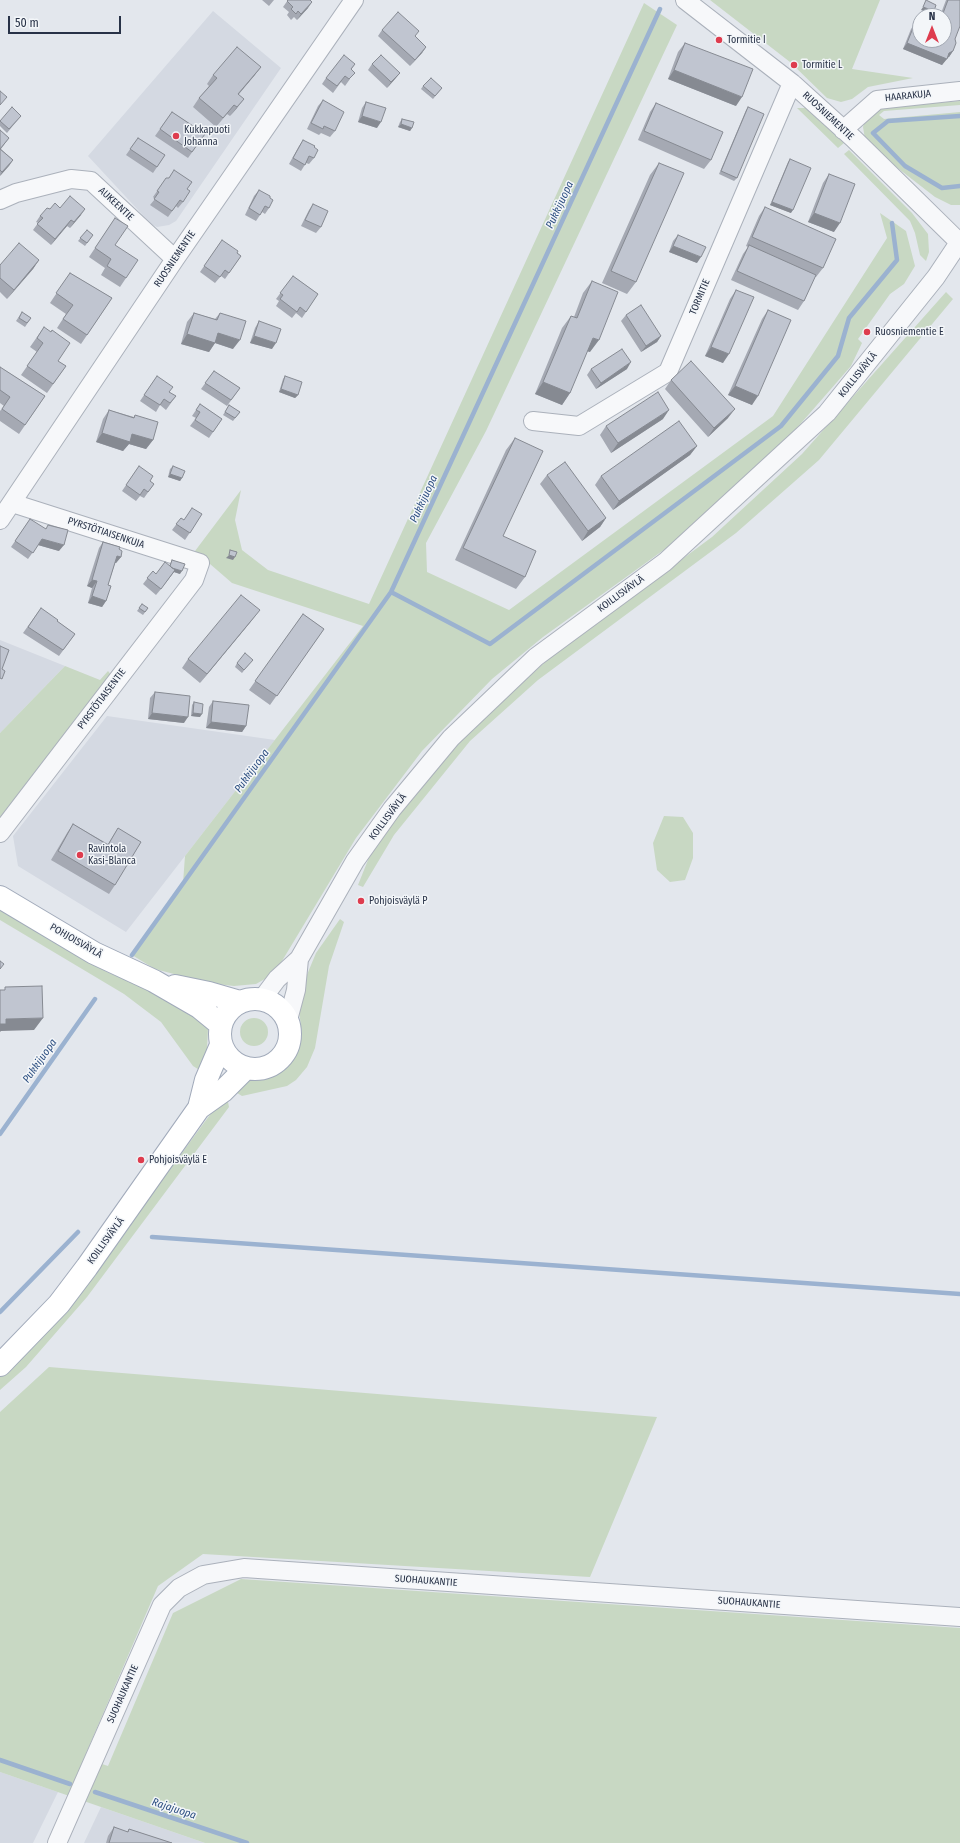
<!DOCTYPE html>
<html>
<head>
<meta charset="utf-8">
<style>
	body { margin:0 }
	#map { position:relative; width:960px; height:1843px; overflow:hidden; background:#e3e7ed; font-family:"Fira Sans Condensed",sans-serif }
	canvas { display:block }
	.north { position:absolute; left:912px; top:8px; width:40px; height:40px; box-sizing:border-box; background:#f3f6f9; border:1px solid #a2a8b2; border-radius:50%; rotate:0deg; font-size:11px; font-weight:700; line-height:16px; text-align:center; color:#283247 }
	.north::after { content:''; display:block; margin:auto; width:14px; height:18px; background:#de3c4e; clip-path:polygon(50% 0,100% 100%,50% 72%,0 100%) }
	.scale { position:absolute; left:8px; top:16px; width:113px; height:18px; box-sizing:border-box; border:2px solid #283247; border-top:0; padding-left:5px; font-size:12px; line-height:14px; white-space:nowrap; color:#283247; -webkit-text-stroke:3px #f3f6f9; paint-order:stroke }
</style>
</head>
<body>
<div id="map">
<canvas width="960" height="1843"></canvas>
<div class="north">N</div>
<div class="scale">50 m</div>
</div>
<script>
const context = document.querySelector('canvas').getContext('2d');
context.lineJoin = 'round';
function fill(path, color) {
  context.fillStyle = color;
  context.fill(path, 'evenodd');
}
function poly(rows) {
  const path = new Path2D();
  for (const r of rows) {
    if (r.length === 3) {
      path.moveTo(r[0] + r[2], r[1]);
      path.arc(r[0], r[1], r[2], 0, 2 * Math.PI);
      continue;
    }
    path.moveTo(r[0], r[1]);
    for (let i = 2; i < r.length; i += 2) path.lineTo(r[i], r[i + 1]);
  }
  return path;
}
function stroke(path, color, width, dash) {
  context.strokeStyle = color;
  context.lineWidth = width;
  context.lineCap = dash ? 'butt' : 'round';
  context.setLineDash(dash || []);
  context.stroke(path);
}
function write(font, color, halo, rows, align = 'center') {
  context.font = font + ' "Fira Sans Condensed",sans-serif';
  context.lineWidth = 3;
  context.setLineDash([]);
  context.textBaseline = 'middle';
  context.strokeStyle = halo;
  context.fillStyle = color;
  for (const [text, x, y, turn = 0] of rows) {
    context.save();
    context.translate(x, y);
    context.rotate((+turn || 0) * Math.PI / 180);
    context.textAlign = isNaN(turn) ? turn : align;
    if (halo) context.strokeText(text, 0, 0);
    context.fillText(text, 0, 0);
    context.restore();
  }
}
fill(poly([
	[213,11,281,68,176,221,169,225,157,227,151,224,88,156],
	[0,640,65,666,0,733],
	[107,716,275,740,126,932,18,866,13,836],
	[0,1772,58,1792,33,1843,0,1843],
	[101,1807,205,1843,84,1843]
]), '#d4d9e2');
fill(poly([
	[710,0,880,0,852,69,913,78,868,87,852,99,841,102,827,98,790,62],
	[644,3,677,25,486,431,426,543,427,572,509,610,773,416,887,238,880,213,906,231,915,266,904,284,890,294,858,339,862,343,851,366,782,445,672,544,543,637,492,679,422,751,356,838,279,966,270,976,256,984,234,986,208,983,155,969,132,955,183,883,185,856,363,626,232,583,195,551,241,490,235,520,242,550,268,570,369,604],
	[960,101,960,105,884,111,879,115,884,119,960,112,960,205,951,205,935,197,895,166,865,139,863,127,866,116,878,107],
	[797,108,806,108,844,143,838,148],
	[849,150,912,213,928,234,929,252,926,261,920,255,915,233,910,221,844,154],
	[946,292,953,299,819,460,736,533,538,680,470,741,394,835,363,887,358,885,370,855,389,825,459,740,554,654,712,537,802,454],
	[65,666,100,680,108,671,112,676,0,817,0,733],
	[664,816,683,817,693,833,693,858,685,880,670,882,657,870,653,843],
	[0,909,107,972,189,1007,201,1016,208,1029,207,1049,201,1071,193,1066,161,1022,124,994,0,920],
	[340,919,344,922,329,966,315,1048,307,1067,296,1080,287,1086,242,1096,229,1088,243,1080,262,1079,276,1075,289,1066,298,1051,302,1034,299,1011,304,982,316,953],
	[254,1032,14],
	[223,1097,228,1102,229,1107,87,1297,26,1367,0,1390,0,1377,79,1293],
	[49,1367,657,1417,590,1577,203,1554,158,1586,84,1758,108,1766,173,1613,241,1579,960,1628,960,1843,205,1843,0,1772,0,1412]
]), '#c8d8c3');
stroke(poly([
	[960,116,888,121,873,133,905,166,942,188,960,186],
	[391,592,490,644,781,426,838,356,849,318,897,260,892,223],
	[132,955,391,592,660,9],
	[0,1134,95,999],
	[152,1237,960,1294],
	[0,1312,78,1232],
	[0,1760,70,1784],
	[95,1792,247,1843]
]), '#9bb2d0', 4.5);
const minor = poly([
	[685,0,792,83,854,139,959,242],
	[843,130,877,100,960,91],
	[0,200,16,193,71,179,91,181,175,259],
	[533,421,579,426,668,372,792,83],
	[0,520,175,259,354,0],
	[0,833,194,580,200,563,12,503],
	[262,999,277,979,299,959,355,861,392,809,451,738,536,657,665,562,827,413,936,277,960,241],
	[288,1020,296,990,299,959],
	[57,1843,162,1605,179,1588,203,1575,244,1568,960,1617]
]);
const major = poly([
	[0,897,94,953,154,981,199,1007,221,1025],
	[175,986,209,993,240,1002],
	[255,1034,35],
	[199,1108,206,1080,221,1045],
	[0,1365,59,1304,87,1267,199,1108,223,1091,246,1068]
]);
stroke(minor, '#abb1bb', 20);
stroke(major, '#a1aaba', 24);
stroke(minor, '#f7f8fa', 18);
stroke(major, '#fff', 22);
fill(poly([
	[262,0,274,0,269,6],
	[288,0,308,8,297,20,294,17,291,20,287,15,289,12,283,7],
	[946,0,960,0,953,51,949,57,947,58,942,65,903,49,911,29,915,23,944,40,944,16,940,16],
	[382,30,415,37,426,47,422,53,410,66,378,36],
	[685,43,736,106,668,79,678,52],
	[355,64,351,70,350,79,345,86,341,82,333,93,322,84,326,78],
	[372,64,400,73,395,79,387,88,368,70],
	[261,67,254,76,239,94,237,108,230,116,227,114,216,127,193,107,199,98,209,86,207,84,213,75],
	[423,86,442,88,433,99,421,89],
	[323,100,335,131,330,137,321,133,319,135,307,129,318,106],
	[366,102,377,128,358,122,362,108],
	[656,103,711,160,704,169,638,140,650,112],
	[748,107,737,178,734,181,719,174,746,110],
	[172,112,205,134,188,158,155,136],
	[21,116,7,133,0,126,0,121],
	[402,119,412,128,410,131,398,127,400,122],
	[0,130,9,138,1,149,13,160,0,176],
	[138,138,165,155,153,173,126,155],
	[303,140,314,147,314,158,309,164,306,163,301,171,289,164,299,146],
	[790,159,791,213,770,205,788,162],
	[659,163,636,282,627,294,602,283,650,175],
	[829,174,834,232,808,222,823,183],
	[162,184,187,189,183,202,178,208,176,206,168,217,150,205,155,199,153,197],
	[259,190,270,198,269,208,265,214,262,212,256,221,245,215,254,196],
	[313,204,321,227,316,233,301,226,309,210],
	[765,207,823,268,816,277,815,277,804,301,798,310,731,280,743,254,748,247,746,246,759,216],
	[60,208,81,215,70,228,67,226,51,245,33,230,38,223,36,222,40,216,50,209],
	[115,218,115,245,126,278,120,287,101,275,105,268,89,257],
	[87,230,93,235,85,246,78,241],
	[678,235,697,263,669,252,673,241],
	[222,240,241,256,225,279,221,276,215,283,200,272],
	[39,260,33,269,7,299,0,292,0,265],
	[70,273,112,298,81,344,57,328,66,314,50,303],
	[293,276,318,294,302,318,296,313,292,318,276,306,279,301,276,299],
	[592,281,590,352,587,351,570,393,562,405,535,394,562,328,571,316,574,317,583,293],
	[736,290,723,363,705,356,730,299],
	[768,310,752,405,728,395,762,319],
	[22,312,31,318,25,327,16,321],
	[194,313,215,319,220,313,233,349,215,343,209,352,181,344,187,322],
	[626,315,661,336,657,342,641,352,621,321],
	[259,321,272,349,250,343,255,328],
	[44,327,58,361,66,366,47,393,21,375,37,352,30,347],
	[0,367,45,396,19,434,0,421,0,411,4,406,0,403],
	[591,369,627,369,596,389,587,375],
	[214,371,240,388,227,406,201,389],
	[157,376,169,392,176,396,166,410,160,405,156,412,140,401],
	[285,376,298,395,295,398,279,392,283,379],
	[671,380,728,418,708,437,665,389],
	[200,404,222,419,209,438,190,426,196,418,192,416],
	[229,405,240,412,233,421,223,415],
	[109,410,134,417,135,415,153,440,146,449,129,444,123,451,96,442,103,419],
	[663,419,611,453,600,435,606,426],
	[515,438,503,536,525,577,516,589,455,560,506,450],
	[697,446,690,455,613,510,595,485,601,476],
	[139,466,150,481,154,484,144,498,140,496,136,501,122,491],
	[173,466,182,478,180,481,168,477,170,469],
	[547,475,606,518,600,527,582,541,540,484],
	[202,514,185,540,172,530,181,518,184,520],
	[30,519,59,551,38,545,28,559,11,547],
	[103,542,119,549,121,557,116,563,115,563,108,585,106,601,102,607,88,603,92,588,87,586,99,548],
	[172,560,180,574,174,572,156,595,143,584,153,571,156,574,169,566],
	[142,604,148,608,143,615,137,611],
	[41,608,57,621,75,634,59,656,23,633],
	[303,614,324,629,270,705,249,690],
	[253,619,200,683,182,668,188,659],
	[237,663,250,663,242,673,235,667],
	[155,692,184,723,148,719,150,698],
	[213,701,246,726,242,732,206,728,209,707],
	[194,702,200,717,191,716,192,705],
	[73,824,108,844,118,828,115,885,109,894,51,860,67,833],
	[114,1827,127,1832,129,1829,172,1843,106,1843,108,1836]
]), '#a5a9b3');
fill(poly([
	[312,2,308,8,297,20,301,14],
	[923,7,934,11,931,14,921,10],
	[907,43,949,53,953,51,949,57,946,58,947,59,942,65,903,49],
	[426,47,422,53,410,66,415,60],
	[261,67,254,76,231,103,238,94],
	[674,70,742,97,736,106,668,79],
	[400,73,395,79,387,88,391,82],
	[244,99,237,108,230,116,237,107],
	[362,116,381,122,377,128,358,122],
	[401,124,412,128,410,131,398,127],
	[13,160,9,166,0,176,2,172],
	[772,202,793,210,791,213,770,205],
	[85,209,81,215,70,228,74,222],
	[814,213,840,223,834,232,808,222],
	[71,220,67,226,51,245,55,239],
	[673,246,701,257,697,263,669,252],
	[39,260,33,269,7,299,14,290],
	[218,333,240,340,233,349,215,343,209,352,181,344,187,334],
	[254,336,276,343,272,349,250,343],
	[661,336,657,342,641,352,646,346],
	[593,338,599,340,590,352,584,350],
	[711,347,729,354,723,363,705,356],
	[631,362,627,369,596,389,601,383],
	[543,382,570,393,562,405,535,394],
	[735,386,758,396,752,405,728,395],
	[281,389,298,395,295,398,279,392],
	[735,409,728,418,708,437,714,428],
	[669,410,663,419,611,453,618,443],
	[102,433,132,434,153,440,146,449,129,444,123,451,96,442],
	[697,446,690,455,613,510,619,501],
	[170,474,182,478,180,481,168,477],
	[606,518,600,527,582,541,588,531],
	[42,539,64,545,59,551,38,545],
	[229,555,235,557,233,560,226,558],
	[117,556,121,557,116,563,112,562],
	[170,567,182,571,180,574,174,572,156,595,161,589],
	[92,580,97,581,92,588,87,586],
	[92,596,106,601,102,607,88,603],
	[260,610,253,619,200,683,207,674],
	[152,713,188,717,184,723,148,719],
	[193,713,202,714,200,717,191,716],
	[211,722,246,726,242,732,206,728],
	[43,1018,34,1030,1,1031,0,1032,0,1024,6,1019]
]), '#868a92');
const building = poly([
	[288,0,310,0,312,2,301,14,298,11,296,14,291,9,293,7,287,1,288,0],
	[926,0,936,5,934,11,923,7,926,0],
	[948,0,960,0,960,26,955,39,956,43,953,51,949,53,947,59,907,43,915,23,920,25,920,40,944,40,944,16,942,16,948,0],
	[398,12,419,31,415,36,426,47,415,60,382,30,398,12],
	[685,43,753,69,742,97,674,70,685,43],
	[237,47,261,67,238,94,244,99,237,107,234,105,223,118,199,98,217,78,213,75,237,47],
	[344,55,355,64,351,69,355,73,349,79,345,76,337,86,326,78,344,55],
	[381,55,400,73,391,82,372,64,381,55],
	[431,78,442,88,435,96,423,86,431,78],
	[0,91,7,97,0,105,0,91],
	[323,100,344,112,335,131,324,126,323,129,311,123,323,100],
	[366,102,386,108,381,122,362,116,366,102],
	[656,103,723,132,711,160,644,131,656,103],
	[12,107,21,116,9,129,0,121,12,107],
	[748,107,764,114,737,178,721,171,748,107],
	[172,112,205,134,192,152,160,129,172,112],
	[402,119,414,122,412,128,401,124,402,119],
	[0,130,9,138,0,149,13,160,2,172,0,170,0,130],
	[138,138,165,155,157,167,130,149,138,138],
	[303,140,315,146,314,147,318,150,314,158,309,156,305,165,293,158,303,140],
	[790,159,811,168,793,210,772,202,790,159],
	[659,163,684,173,636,282,611,271,659,163],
	[174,170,192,182,187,189,190,191,183,202,180,200,172,211,154,199,159,192,157,191,166,178,169,178,174,170],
	[829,174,855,184,840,223,814,213,829,174],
	[259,190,270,196,270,198,273,200,269,208,265,206,260,215,249,208,259,190],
	[70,196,85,209,74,222,71,220,55,239,37,224,43,218,40,216,47,208,50,209,55,203,60,208,70,196],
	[313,204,328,211,321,227,305,220,313,204],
	[765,207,836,239,823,268,752,237,765,207],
	[115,218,128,226,115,245,138,260,126,278,107,266,111,259,95,248,115,218],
	[87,230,93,235,87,243,80,238,87,230],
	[678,235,706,247,701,257,673,246,678,235],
	[222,240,238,251,237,253,241,256,229,273,225,270,220,277,204,266,222,240],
	[19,243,39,260,14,290,0,278,0,265,19,243],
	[749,245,816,275,804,301,737,271,749,245],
	[70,273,112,298,87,335,63,319,73,305,56,293,70,273],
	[293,276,318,294,306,312,300,307,297,312,280,299,283,295,280,293,293,276],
	[592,281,618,292,599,340,593,338,570,393,543,382,571,316,577,318,592,281],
	[736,290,754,297,729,354,711,347,736,290],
	[641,305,661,336,646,346,626,315,641,305],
	[768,310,791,320,758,396,735,386,768,310],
	[22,312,31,318,27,323,19,318,22,312],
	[194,313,217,320,220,313,246,321,240,340,218,333,215,343,187,334,194,313],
	[259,321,281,329,276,343,254,336,259,321],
	[44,327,51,332,52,330,70,343,58,361,66,366,53,384,27,366,43,343,37,338,44,327],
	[622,349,631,362,601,383,591,369,622,349],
	[691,361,735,409,714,428,671,380,691,361],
	[0,367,45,396,25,425,2,409,10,397,0,390,0,367],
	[214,371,240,388,231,400,205,383,214,371],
	[157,376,173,387,169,392,176,396,170,403,164,399,160,405,144,395,157,376],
	[285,376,302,382,298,395,281,389,285,376],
	[658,392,669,410,618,443,606,426,658,392],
	[200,404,222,419,213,432,195,420,200,412,196,410,200,404],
	[229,405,240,412,235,418,225,412,229,405],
	[109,410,134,418,135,415,158,422,153,440,132,434,130,442,102,433,109,410],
	[679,421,697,446,619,501,601,476,679,421],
	[515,438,543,451,503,536,536,551,525,577,463,548,515,438],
	[565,462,606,518,588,531,547,475,565,462],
	[139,466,153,476,150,481,154,484,148,492,144,489,140,495,126,485,139,466],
	[173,466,185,471,182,478,170,474,173,466],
	[192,508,202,514,190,533,176,524,181,518,184,520,192,508],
	[30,519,46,529,48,525,68,530,64,545,42,539,33,553,15,541,30,519],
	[103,542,120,547,119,549,122,551,121,557,117,556,108,585,111,586,106,601,92,596,97,581,92,580,103,542],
	[230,550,237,552,235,557,229,555,230,550],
	[172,560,185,564,182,571,172,568,170,566,172,560],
	[165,562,175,570,161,589,147,578,153,571,156,574,165,562],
	[241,595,260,610,207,674,188,659,241,595],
	[142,604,148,608,145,612,139,608,142,604],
	[41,608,58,620,57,621,75,634,63,650,28,627,41,608],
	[303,614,324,629,277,696,255,681,303,614],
	[0,646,9,650,2,669,5,671,2,679,0,678,0,646],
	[245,653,253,660,244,670,237,663,245,653],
	[155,692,190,696,188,717,152,713,155,692],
	[213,701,249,705,246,726,211,722,213,701],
	[194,702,203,704,202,714,193,713,194,702],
	[73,824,108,845,118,828,141,842,115,885,58,851,73,824],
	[0,961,4,964,0,969,0,961],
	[42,986,43,1018,6,1019,6,1024,0,1024,0,990,5,990,5,987,42,986],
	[114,1827,128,1832,129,1829,172,1843,109,1843,114,1827]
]);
fill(building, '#c0c5d0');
stroke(building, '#868a92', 1);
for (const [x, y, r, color] of [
	[719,40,4,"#de3c4e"],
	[794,65,4,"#de3c4e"],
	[176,136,4,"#de3c4e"],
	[867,332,4,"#de3c4e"],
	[80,855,4,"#de3c4e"],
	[361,901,4,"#de3c4e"],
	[141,1160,4,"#de3c4e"]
]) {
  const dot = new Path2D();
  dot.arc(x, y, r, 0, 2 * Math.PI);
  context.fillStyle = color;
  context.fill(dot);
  stroke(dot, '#f3f6f9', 1.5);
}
write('10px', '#283247', '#f3f6f9', [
	["Tormitie I",727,40],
	["Tormitie L",802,65],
	["Kukkapuoti",184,130],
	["Johanna",184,142],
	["Ruosniementie E",875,332],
	["Ravintola",88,849],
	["Kasi-Blanca",88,861],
	["Pohjoisväylä P",369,901],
	["Pohjoisväylä E",149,1160]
], 'left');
write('10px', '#283247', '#f3f6f9', [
	["HAARAKUJA",908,96,-6],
	["RUOSNIEMENTIE",828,116,43],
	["AUKEENTIE",116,204,43],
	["RUOSNIEMENTIE",175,259,-56],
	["TORMITIE",700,297,-67],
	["KOILLISVÄYLÄ",858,375,-51],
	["PYRSTÖTIAISENKUJA",106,533,18],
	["KOILLISVÄYLÄ",621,594,-36],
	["PYRSTÖTIAISENTIE",102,699,-53],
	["KOILLISVÄYLÄ",388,817,-53],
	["POHJOISVÄYLÄ",76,941,30],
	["KOILLISVÄYLÄ",106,1241,-54],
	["SUOHAUKANTIE",426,1581,4],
	["SUOHAUKANTIE",749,1603,4],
	["SUOHAUKANTIE",123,1694,-66]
]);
write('italic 11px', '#2d4f81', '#f3f6f9', [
	["Pukkijuopa",560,205,-65],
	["Pukkijuopa",424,499,-65],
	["Pukkijuopa",252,771,-54],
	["Pukkijuopa",40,1061,-55],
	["Rajajuopa",174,1809,18]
]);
</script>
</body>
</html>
